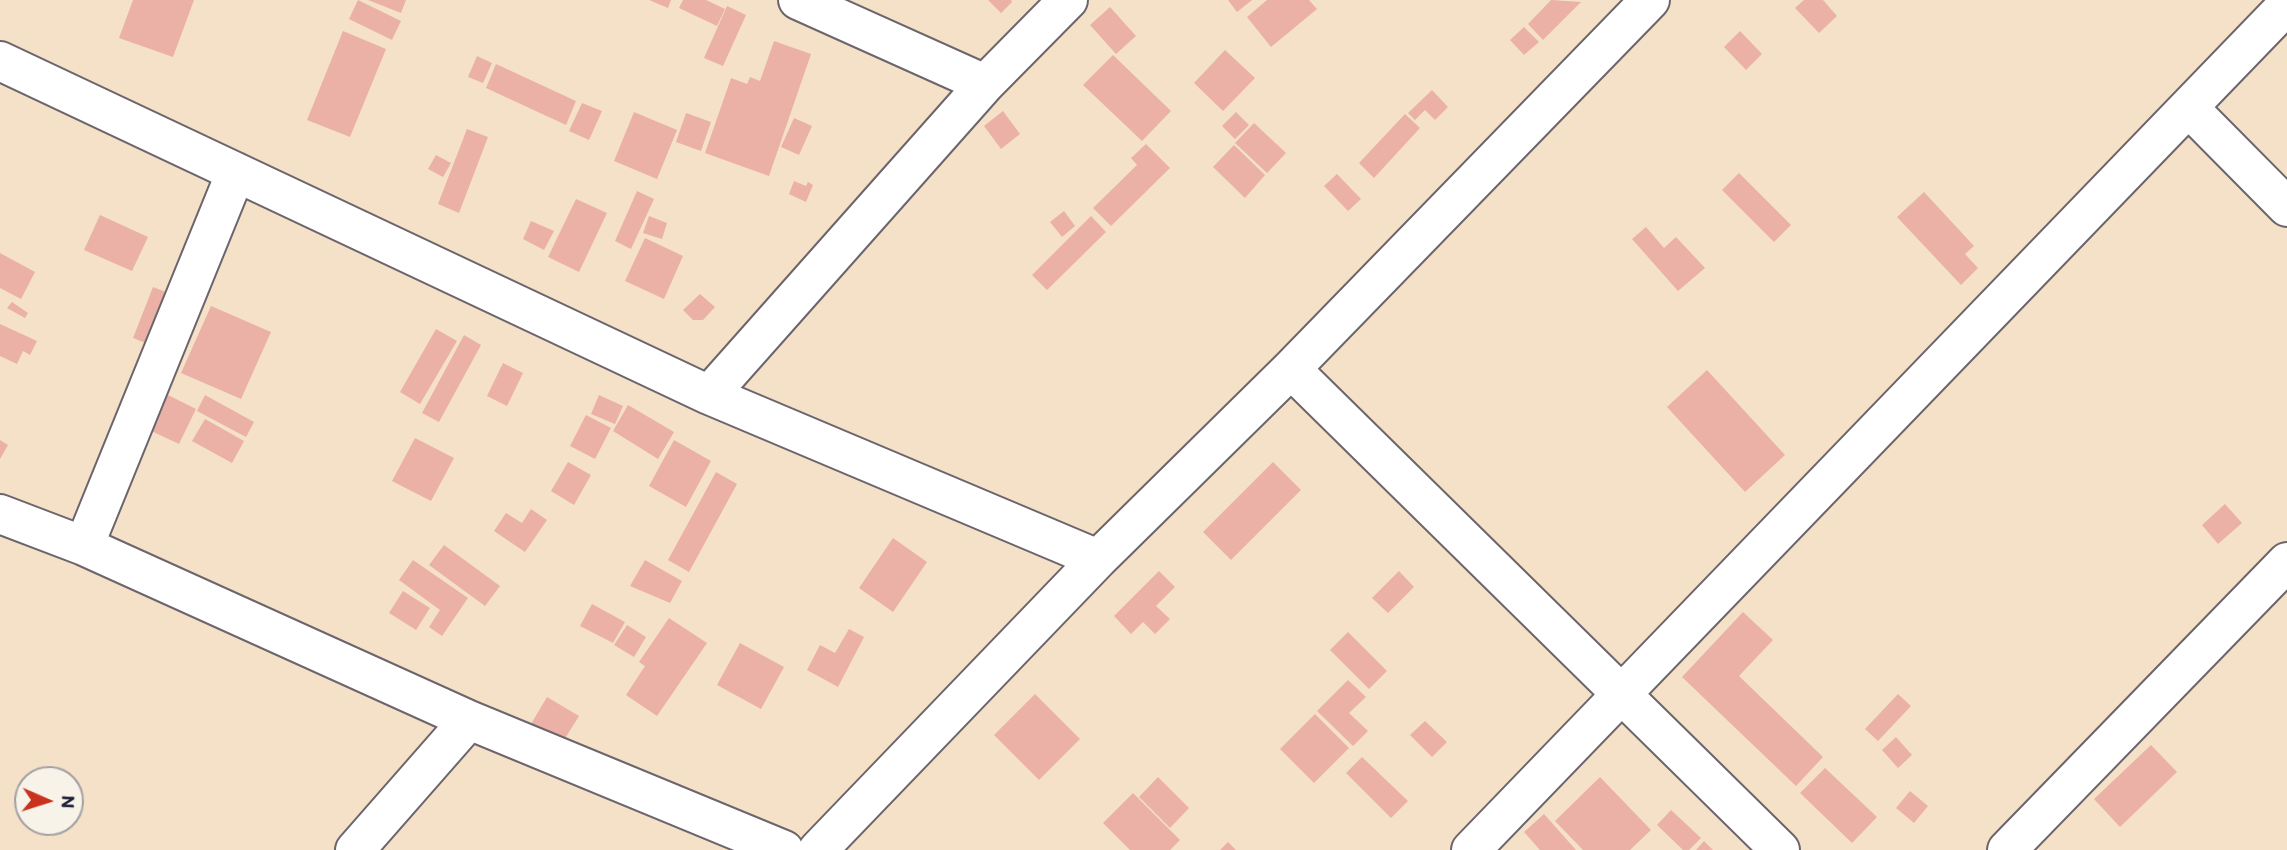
<!DOCTYPE html>
<html>
<head>
<meta charset="utf-8">
<style>
	body { margin:0 }
	#map { position:relative; width:2287px; height:850px; overflow:hidden; background:#f4e1c8; font-family:Itim,sans-serif }
	canvas { display:block }
	.north { position:absolute; left:14px; top:766px; width:70px; height:70px; box-sizing:border-box; background:#f7f3e8; border:2px solid #a29fa3; border-radius:50%; rotate:93deg; font-size:19px; font-weight:700; line-height:28px; text-align:center; color:#22223b }
	.north::after { content:''; display:block; margin:auto; width:24px; height:32px; background:#c8321e; clip-path:polygon(50% 0,100% 100%,50% 72%,0 100%) }
</style>
</head>
<body>
<div id="map">
<canvas width="2287" height="850"></canvas>
<div class="north">N</div>
</div>
<script>
const context = document.querySelector('canvas').getContext('2d');
context.lineJoin = 'round';
function fill(path, color) {
  context.fillStyle = color;
  context.fill(path, 'evenodd');
}
function poly(rows) {
  const path = new Path2D();
  for (const r of rows) {
    path.moveTo(r[0], r[1]);
    for (let i = 2; i < r.length; i += 2) path.lineTo(r[i], r[i + 1]);
  }
  return path;
}
function stroke(path, color, width, dash) {
  context.strokeStyle = color;
  context.lineWidth = width;
  context.lineCap = dash ? 'butt' : 'round';
  context.setLineDash(dash || []);
  context.stroke(path);
}
fill(poly([
	[133,0,194,0,173,57,119,38],
	[358,0,401,21,392,40,349,19],
	[368,0,406,0,401,13],
	[649,0,671,0,668,8],
	[683,0,706,0,725,9,717,26,679,8],
	[988,0,1011,0,1012,2,1001,13],
	[1228,0,1252,0,1237,12],
	[1267,0,1309,0,1317,9,1271,47,1247,17],
	[1551,0,1581,2,1543,40,1528,24],
	[1804,0,1823,0,1837,16,1819,33,1795,8],
	[727,6,746,15,723,66,704,58],
	[1110,7,1136,36,1116,54,1090,25],
	[1524,27,1539,42,1524,55,1510,40],
	[343,31,386,49,350,137,307,120],
	[1740,31,1762,54,1746,70,1724,47],
	[774,41,811,54,769,176,705,153,731,78,747,84,750,77,760,81],
	[1225,50,1255,78,1223,111,1194,83],
	[1113,55,1171,111,1142,141,1083,85],
	[477,56,492,63,483,83,468,77],
	[496,64,576,101,566,125,486,88],
	[1432,90,1448,107,1435,120,1425,110,1415,120,1408,113],
	[582,103,602,111,589,140,569,131],
	[1003,111,1020,134,1001,149,984,126],
	[634,112,677,130,657,179,614,161],
	[1236,112,1249,125,1235,139,1222,126],
	[686,113,711,122,701,151,676,142],
	[1405,114,1420,128,1374,178,1359,163],
	[794,118,812,126,799,155,781,147],
	[1254,123,1286,153,1267,173,1235,143],
	[467,129,488,137,459,213,438,204],
	[1146,144,1170,168,1111,226,1093,208,1137,165,1131,158],
	[1234,145,1265,175,1245,198,1213,167],
	[436,155,451,163,443,177,428,169],
	[1739,173,1791,225,1774,242,1722,190],
	[1337,174,1361,199,1348,211,1324,186],
	[794,181,806,186,808,182,813,185,806,202,789,194],
	[637,191,654,199,631,249,615,241],
	[1924,192,1974,246,1965,254,1978,268,1961,285,1897,217],
	[576,199,607,213,579,272,548,257],
	[1064,211,1075,226,1062,237,1050,222],
	[100,215,148,237,132,271,84,250],
	[649,216,667,223,662,239,643,233],
	[1091,216,1106,232,1047,290,1032,275],
	[531,221,554,231,544,250,523,239],
	[1646,227,1664,248,1676,237,1705,268,1678,291,1632,239],
	[645,238,683,256,664,299,625,281],
	[0,253,35,272,21,299,0,288],
	[153,287,173,295,153,346,133,338],
	[700,294,715,307,703,320,693,320,683,310],
	[12,302,28,313,25,318,7,308],
	[211,306,271,332,241,399,181,373],
	[0,324,37,341,30,355,23,351,17,364,0,356],
	[436,329,457,341,420,404,400,392],
	[464,335,481,345,439,422,422,413],
	[503,363,523,373,507,406,487,396],
	[1707,370,1785,455,1745,492,1667,407],
	[162,392,196,409,179,444,145,428],
	[205,395,254,422,246,437,197,411],
	[599,395,623,406,615,424,591,414],
	[628,405,674,432,658,459,613,431],
	[586,415,611,428,595,459,570,446],
	[205,419,244,441,232,463,192,441],
	[415,438,454,458,431,501,392,481],
	[0,440,8,445,0,459],
	[674,440,711,461,686,507,649,486],
	[568,462,591,475,574,505,551,491],
	[1273,462,1301,490,1231,560,1203,532],
	[716,472,737,484,689,572,668,560],
	[2225,504,2242,523,2218,544,2202,525],
	[531,509,547,520,525,552,494,531,506,513,522,523],
	[893,538,927,562,893,612,859,588],
	[444,545,500,586,485,606,429,565],
	[413,560,468,598,442,636,429,627,440,610,399,580],
	[645,560,682,581,670,603,630,586],
	[1159,571,1175,587,1156,606,1170,619,1155,634,1143,622,1131,634,1114,616],
	[1399,571,1414,587,1388,613,1372,598],
	[403,591,430,608,416,630,389,613],
	[592,604,625,622,613,643,580,626],
	[1743,612,1773,640,1739,676,1823,757,1796,786,1682,677],
	[669,618,707,643,657,716,626,695,645,666,639,662],
	[627,625,646,637,634,657,614,645],
	[849,629,864,637,838,687,807,670,820,645,835,653],
	[1348,632,1387,671,1369,689,1330,650],
	[740,643,784,667,761,709,717,685],
	[1348,680,1366,697,1349,713,1368,731,1353,746,1317,711],
	[1035,694,1080,739,1039,780,994,735],
	[1898,694,1911,706,1878,741,1865,729],
	[547,697,579,716,559,748,528,729],
	[1315,714,1349,748,1314,783,1280,749],
	[1425,721,1447,742,1432,757,1410,735],
	[1896,737,1912,755,1898,768,1882,750],
	[2151,745,2177,772,2120,827,2094,799],
	[1362,757,1408,801,1391,818,1346,773],
	[1825,768,1877,817,1852,843,1800,793],
	[1158,777,1189,808,1170,828,1139,797],
	[1600,777,1651,830,1630,850,1583,850,1555,821],
	[1910,791,1928,806,1914,823,1896,808],
	[1133,793,1180,840,1170,850,1130,850,1103,823],
	[1671,810,1701,838,1689,850,1683,850,1657,825],
	[1544,814,1576,850,1540,850,1524,832],
	[1704,841,1713,850,1696,850],
	[1228,842,1236,850,1220,850]
]), '#ebb1a7');
const minor = poly([
	[798,0,985,84],
	[0,61,709,395,1098,559],
	[2189,108,2287,207],
	[1291,369,1780,850],
	[709,395,985,84,1068,0],
	[0,514,84,546,469,720,784,850],
	[84,546,236,172],
	[355,850,469,720],
	[818,850,1098,559,1291,369,1650,0],
	[1471,850,2287,5],
	[2007,850,2287,562]
]);
stroke(minor, '#6c656c', 42);
stroke(minor, '#fff', 38);
</script>
</body>
</html>
